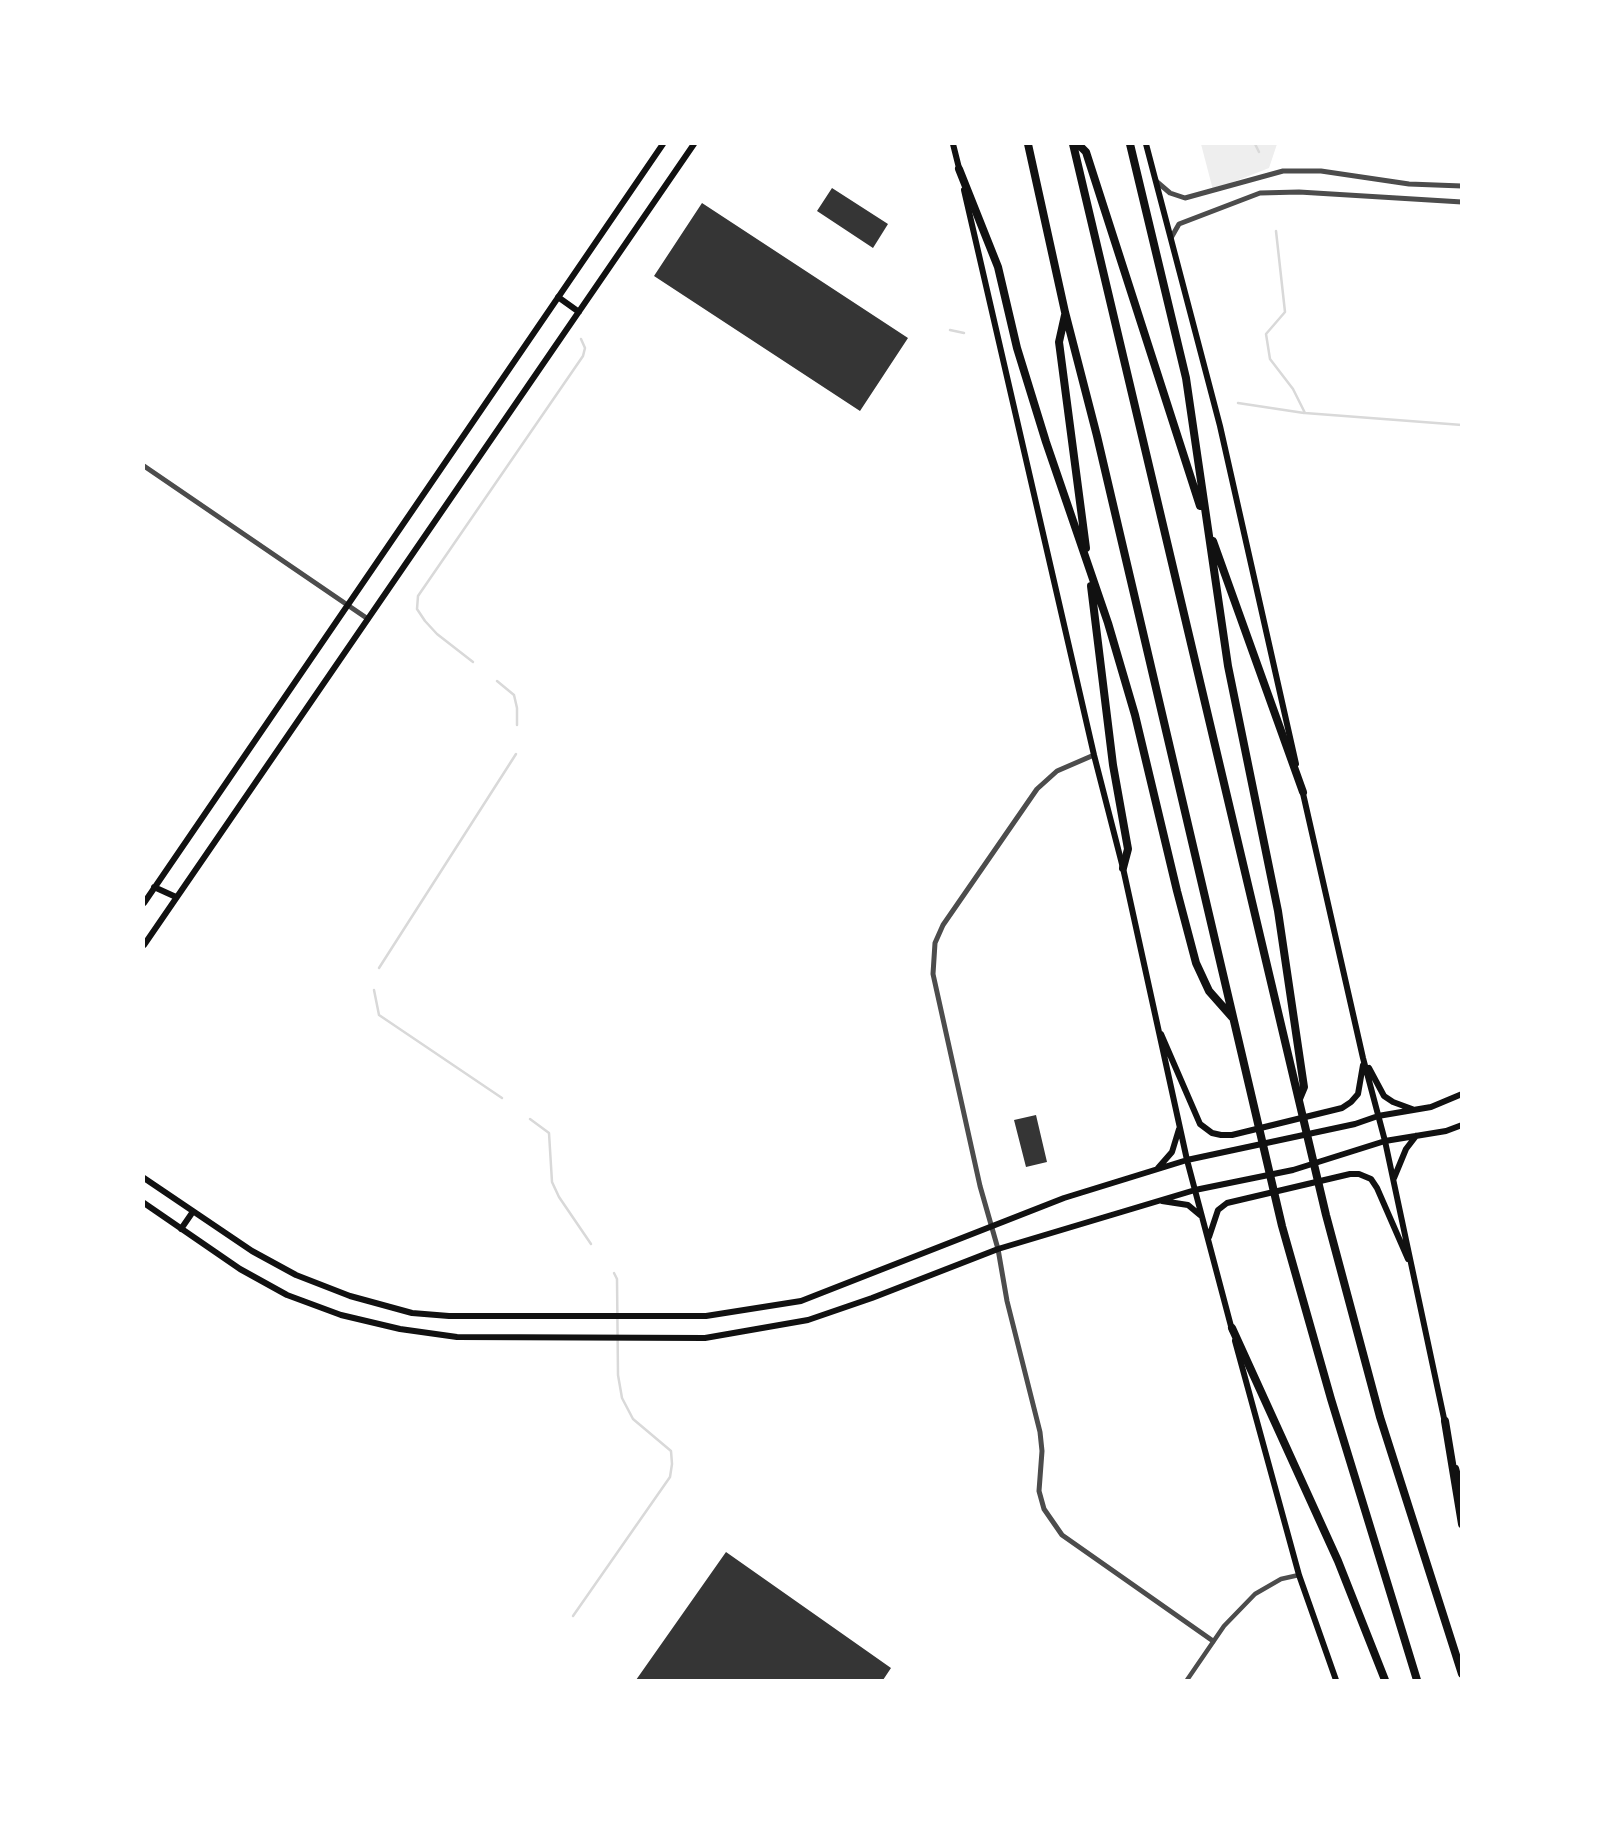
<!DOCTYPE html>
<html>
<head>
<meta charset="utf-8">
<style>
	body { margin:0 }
	#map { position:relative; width:1605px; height:1824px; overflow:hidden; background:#fff; font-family:"PT Sans",sans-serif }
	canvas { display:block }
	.frame { position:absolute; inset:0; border:145px solid #fff; pointer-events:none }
</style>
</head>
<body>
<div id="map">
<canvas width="1605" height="1824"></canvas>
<div class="frame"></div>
</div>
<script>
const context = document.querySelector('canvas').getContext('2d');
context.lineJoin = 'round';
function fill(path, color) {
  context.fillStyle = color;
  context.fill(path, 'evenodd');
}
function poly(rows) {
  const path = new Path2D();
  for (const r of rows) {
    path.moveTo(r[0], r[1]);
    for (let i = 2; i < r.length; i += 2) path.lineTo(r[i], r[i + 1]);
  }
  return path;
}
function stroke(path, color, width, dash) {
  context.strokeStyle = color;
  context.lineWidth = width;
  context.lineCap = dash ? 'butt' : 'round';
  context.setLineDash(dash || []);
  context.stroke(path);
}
fill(poly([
	[1201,144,1277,144,1269,168,1213,190]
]), '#eee');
stroke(poly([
	[1255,144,1259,152],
	[1276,231,1285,312,1266,334,1270,359,1293,389,1305,413,1462,425],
	[950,330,964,333],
	[1238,403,1304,413],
	[473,662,437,634,425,621,417,609,418,596,583,356,585,348,581,339],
	[497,681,514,695,517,708,517,725],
	[379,968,516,754],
	[374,990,379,1015,502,1098],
	[530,1119,549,1133,552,1182,559,1197,591,1244],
	[573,1616,670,1477,672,1464,671,1451,633,1419,622,1398,618,1375,617,1279,614,1273]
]), '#d9d9d9', 2.5);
fill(poly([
	[832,188,888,224,873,248,817,211],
	[702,203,908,338,860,411,654,276],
	[1036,1115,1047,1162,1026,1167,1014,1120],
	[726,1552,891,1668,883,1680,636,1680]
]), '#353535');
stroke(poly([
	[1187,1680,1224,1626,1255,1594,1281,1579,1299,1575]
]), '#4c4c4c', 4.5);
stroke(poly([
	[1156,181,1170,193,1185,198,1283,171,1321,171,1409,184,1462,186],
	[1171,238,1179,224,1260,193,1299,192,1462,202],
	[144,466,368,619],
	[1094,755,1057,771,1037,789,943,925,935,943,933,974,980,1186,998,1249,1007,1301,1040,1432,1042,1451,1039,1491,1044,1509,1062,1535,1213,1641]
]), '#4c4c4c', 5);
stroke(poly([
	[953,144,960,172],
	[1146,144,1220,426,1296,764],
	[964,190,1094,755,1123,868,1187,1160,1232,1330],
	[558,297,579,312],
	[1302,789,1363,1058,1385,1141,1445,1423],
	[154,887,176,897],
	[144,903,663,144],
	[144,945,694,144],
	[1161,1034,1200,1124,1212,1133,1221,1135,1232,1135,1342,1108,1351,1102,1358,1094,1363,1065],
	[1369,1068,1384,1096,1393,1102,1412,1109],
	[1158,1168,1172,1152,1179,1129],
	[144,1178,252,1251,296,1275,350,1296,412,1313,449,1316,706,1316,801,1301,1064,1198,1187,1160,1355,1124,1378,1116,1431,1107,1462,1094],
	[1394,1178,1406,1149,1416,1136],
	[1162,1201,1188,1205,1200,1215],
	[144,1203,240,1269,287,1295,341,1315,400,1329,457,1337,705,1338,808,1320,872,1298,998,1249,1195,1190,1293,1170,1385,1141,1446,1131,1462,1125],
	[181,1229,192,1213],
	[1209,1237,1218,1210,1227,1203,1350,1174,1359,1174,1371,1179,1377,1188,1408,1259],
	[1235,1341,1299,1575,1336,1680],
	[1456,1468,1462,1490]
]), '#111', 6);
stroke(poly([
	[1028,144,1065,312,1097,436,1282,1226,1331,1399,1417,1680],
	[1073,144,1326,1215,1380,1417,1462,1674],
	[1078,144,1086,152,1200,506],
	[1130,144,1186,378,1228,666,1278,911,1304,1087,1299,1099],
	[959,169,998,267,1017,348,1046,442,1108,623,1135,715,1177,891,1196,963,1209,991,1232,1017],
	[1065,315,1059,342,1086,548],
	[1213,541,1303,792],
	[1091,586,1113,765,1128,849,1123,868],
	[1232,1328,1338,1561,1385,1680],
	[1445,1421,1462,1524]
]), '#111', 8);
</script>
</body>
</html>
